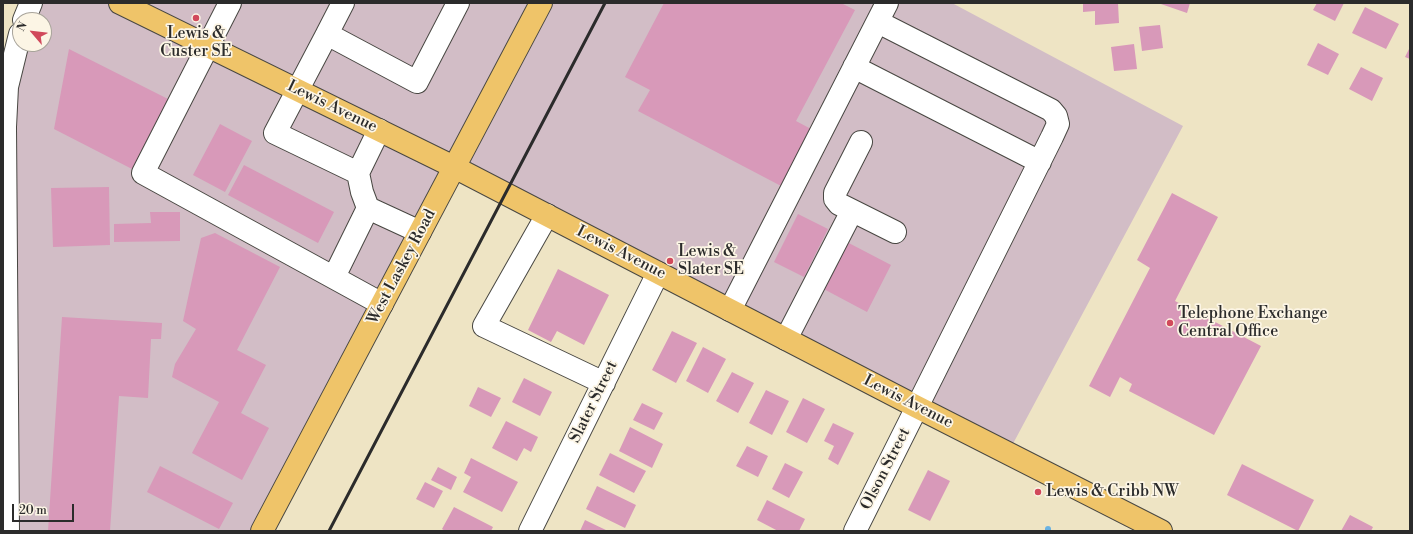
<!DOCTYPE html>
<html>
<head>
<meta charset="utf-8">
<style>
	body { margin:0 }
	#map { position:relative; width:1413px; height:534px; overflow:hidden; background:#eee4c4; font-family:"Libre Bodoni",serif }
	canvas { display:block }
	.frame { position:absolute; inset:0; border:4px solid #2b2b2b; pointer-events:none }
	.north { position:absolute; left:12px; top:12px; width:40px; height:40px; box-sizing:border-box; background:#fcf5e5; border:1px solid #a8a49b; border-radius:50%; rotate:298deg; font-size:11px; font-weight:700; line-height:16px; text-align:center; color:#2b2b2b }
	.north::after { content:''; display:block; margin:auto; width:14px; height:18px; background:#d1495b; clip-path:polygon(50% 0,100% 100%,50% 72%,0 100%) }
	.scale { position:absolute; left:12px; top:504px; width:62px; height:18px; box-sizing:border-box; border:2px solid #2b2b2b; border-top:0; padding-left:5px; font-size:12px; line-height:14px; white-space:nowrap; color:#2b2b2b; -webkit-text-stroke:3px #fcf5e5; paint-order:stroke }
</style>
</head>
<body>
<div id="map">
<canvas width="1413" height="534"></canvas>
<div class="frame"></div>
<div class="north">N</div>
<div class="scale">20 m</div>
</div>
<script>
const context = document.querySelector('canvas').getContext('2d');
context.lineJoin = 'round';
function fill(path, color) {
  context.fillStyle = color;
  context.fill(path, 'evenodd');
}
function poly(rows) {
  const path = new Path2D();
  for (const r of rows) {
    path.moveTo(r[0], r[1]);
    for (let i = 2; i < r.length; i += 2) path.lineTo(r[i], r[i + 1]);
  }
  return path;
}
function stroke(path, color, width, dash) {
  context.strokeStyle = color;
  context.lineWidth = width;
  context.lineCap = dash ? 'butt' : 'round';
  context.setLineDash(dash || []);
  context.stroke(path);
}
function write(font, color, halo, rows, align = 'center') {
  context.font = font + ' "Libre Bodoni",serif';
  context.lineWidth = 3.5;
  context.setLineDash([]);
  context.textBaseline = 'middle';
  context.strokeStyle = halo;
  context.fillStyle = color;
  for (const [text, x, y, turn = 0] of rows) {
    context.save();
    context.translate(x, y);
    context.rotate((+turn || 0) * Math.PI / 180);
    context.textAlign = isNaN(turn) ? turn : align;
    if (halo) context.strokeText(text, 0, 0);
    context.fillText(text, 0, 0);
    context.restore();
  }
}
fill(poly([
	[31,3,952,3,1183,126,1008,453,455,167,264,531,7,531,4,197,20,44,44,44,44,20,24,20]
]), '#d2bdc6');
stroke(poly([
	[1048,529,1048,531]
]), '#6ab2e2', 6);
fill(poly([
	[664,3,841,3,855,10,796,121,813,130,783,187,638,111,650,90,625,77],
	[1083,3,1118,3,1119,23,1095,25,1095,11,1083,12],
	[1158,3,1190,3,1187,13],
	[1317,3,1344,3,1335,21,1313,10],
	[1365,7,1399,24,1386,49,1352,33],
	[1160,25,1163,48,1142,51,1139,27],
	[1318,43,1339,54,1328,75,1307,65],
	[1134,44,1137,69,1114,71,1111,47],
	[1410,47,1410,59,1405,57],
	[69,49,168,99,132,169,54,129],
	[1361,67,1383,78,1372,101,1349,89],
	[220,124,252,141,225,192,193,175],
	[244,165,334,212,318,243,228,195],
	[109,187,110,245,53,247,51,188],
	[1172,193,1218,217,1175,301,1261,346,1214,435,1129,391,1132,384,1120,377,1110,397,1089,386,1150,268,1137,260],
	[150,212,180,212,180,241,114,242,114,224,151,223],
	[798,214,828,229,804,277,774,262],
	[215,233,280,267,237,350,266,365,241,413,269,428,242,480,192,453,219,402,172,377,175,364,196,329,183,321,201,238],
	[843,240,891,265,867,312,818,286],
	[558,269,609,295,584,345,557,331,551,342,528,330],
	[62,317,162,323,161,339,151,339,148,398,119,396,110,531,48,531],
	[672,331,697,343,676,383,652,370],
	[703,347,726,359,708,393,686,381],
	[732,372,754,383,738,413,716,401],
	[524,378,552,392,540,416,512,402],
	[478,387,501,398,491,417,469,406],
	[766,390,789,401,772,435,749,423],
	[803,398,825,409,807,443,786,432],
	[642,403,663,413,654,430,633,420],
	[506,421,538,437,531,452,524,448,517,461,492,448],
	[833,423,854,433,838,465,828,459,834,446,824,441],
	[630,427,663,444,652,468,619,451],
	[747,446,768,456,758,477,736,466],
	[610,453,646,471,634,493,599,475],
	[471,458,518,482,502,512,463,492,471,477,464,473],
	[785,463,803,472,789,498,772,489],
	[1242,464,1314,500,1298,531,1227,495],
	[160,466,233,503,219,529,147,492],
	[438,467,457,477,451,490,431,480],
	[928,470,950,481,930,521,908,510],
	[425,482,443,491,434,508,416,499],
	[597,486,636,505,625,528,586,509],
	[767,500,805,519,799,531,778,531,757,520],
	[454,507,493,527,491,531,445,531,442,529],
	[1350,515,1373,527,1371,531,1341,531],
	[585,520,608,531,580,531]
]), '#d899b9');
const minor = poly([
	[230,3,143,173,382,304],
	[24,20,31,3],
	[327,34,343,3],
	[854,67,1040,162],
	[861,142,835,193,835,199,839,204,895,232],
	[358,173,275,133,327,34,417,82,458,3],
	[368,208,362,192,358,173,379,130],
	[547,215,484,326,604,383],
	[334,277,368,208,420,232],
	[730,310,887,3],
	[786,339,852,211],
	[8,531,5,127,7,87,20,34],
	[530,531,658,273],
	[855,531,1052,137,1058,124,1056,116,1051,110,878,22]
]);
const major = poly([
	[120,3,454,167,917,407,1161,531],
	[262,531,541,3]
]);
stroke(minor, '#484742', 24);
stroke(major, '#484742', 24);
stroke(minor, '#fff', 22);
stroke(major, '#efc469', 22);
stroke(poly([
	[329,531,605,3]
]), '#2b2b2b', 3);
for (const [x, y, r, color] of [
	[196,18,4,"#d1495b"],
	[670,261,4,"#d1495b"],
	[1170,323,4,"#d1495b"],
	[1038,492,4,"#d1495b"]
]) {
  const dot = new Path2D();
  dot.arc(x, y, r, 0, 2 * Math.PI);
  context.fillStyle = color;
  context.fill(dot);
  stroke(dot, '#fcf5e5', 1.5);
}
write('16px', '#2b2b2b', '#fcf5e5', [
	["Lewis &",196,34,"center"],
	["Custer SE",196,52,"center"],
	["Lewis &",678,252],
	["Slater SE",678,270],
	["Telephone Exchange",1178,314],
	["Central Office",1178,332],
	["Lewis & Cribb NW",1046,492]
], 'left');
write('16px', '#2b2b2b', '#fcf5e5', [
	["Lewis Avenue",332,107,26],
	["Lewis Avenue",621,253,27],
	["West Laskey Road",402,267,-62],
	["Slater Street",594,402,-64],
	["Lewis Avenue",908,402,27],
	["Olson Street",886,469,-63]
]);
</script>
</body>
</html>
